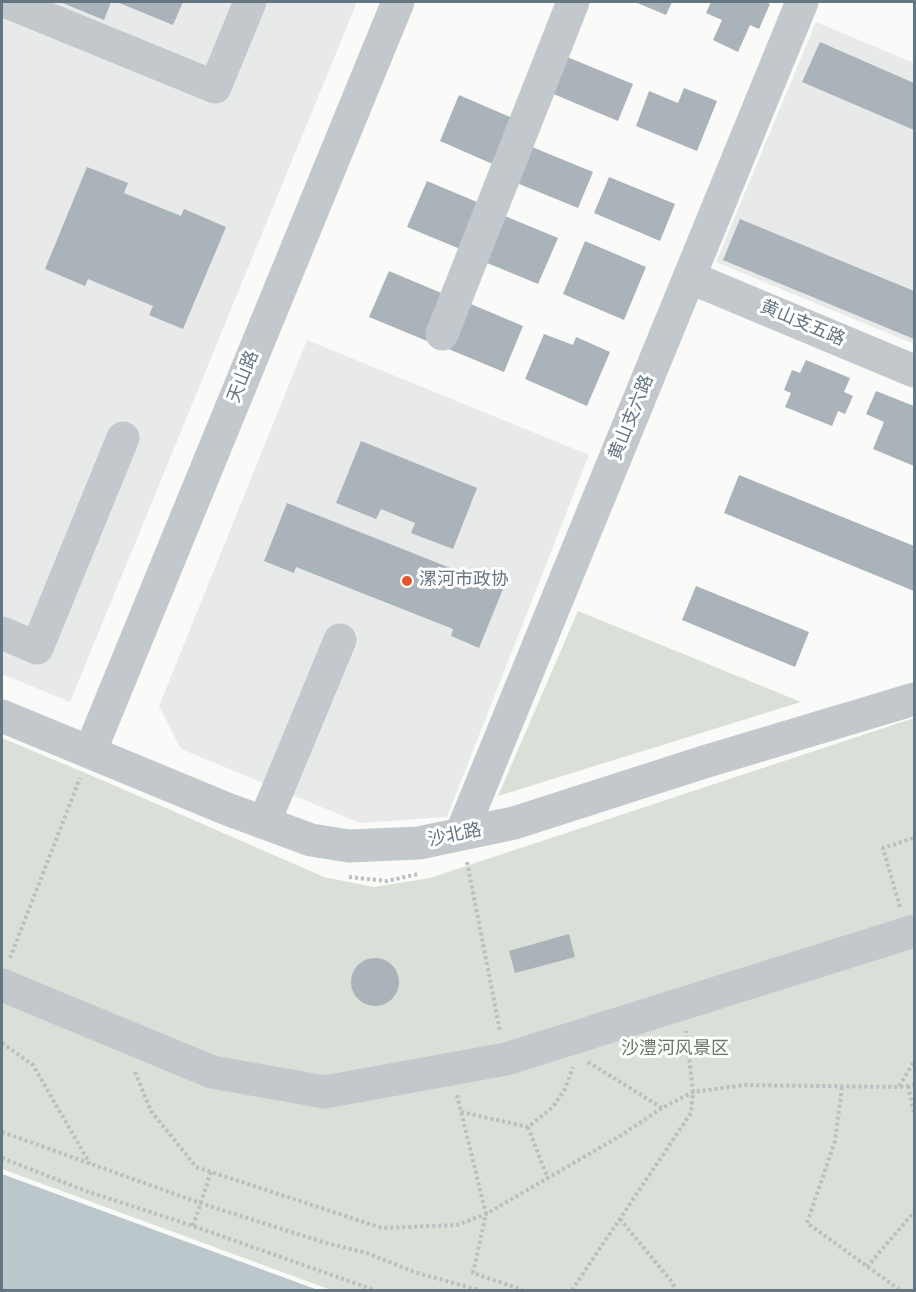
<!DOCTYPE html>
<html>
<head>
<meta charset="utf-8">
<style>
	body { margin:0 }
	#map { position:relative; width:916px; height:1292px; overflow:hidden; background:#fafaf8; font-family:"Nunito Sans",sans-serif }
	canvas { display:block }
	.frame { position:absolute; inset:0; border:3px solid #657683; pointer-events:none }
</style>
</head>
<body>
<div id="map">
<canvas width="916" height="1292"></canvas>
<div class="frame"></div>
</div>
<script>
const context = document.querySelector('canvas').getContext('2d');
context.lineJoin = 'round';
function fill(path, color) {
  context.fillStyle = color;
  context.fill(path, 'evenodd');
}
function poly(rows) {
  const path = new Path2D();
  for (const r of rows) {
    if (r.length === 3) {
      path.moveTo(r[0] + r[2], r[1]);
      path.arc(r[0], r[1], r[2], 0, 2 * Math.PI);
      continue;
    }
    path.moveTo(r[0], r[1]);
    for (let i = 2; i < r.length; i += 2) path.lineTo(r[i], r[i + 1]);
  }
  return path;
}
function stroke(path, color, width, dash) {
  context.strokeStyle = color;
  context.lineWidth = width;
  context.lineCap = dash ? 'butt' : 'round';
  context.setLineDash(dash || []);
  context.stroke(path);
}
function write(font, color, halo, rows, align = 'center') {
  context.font = font + ' "Nunito Sans","Noto Sans SC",sans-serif';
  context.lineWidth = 6;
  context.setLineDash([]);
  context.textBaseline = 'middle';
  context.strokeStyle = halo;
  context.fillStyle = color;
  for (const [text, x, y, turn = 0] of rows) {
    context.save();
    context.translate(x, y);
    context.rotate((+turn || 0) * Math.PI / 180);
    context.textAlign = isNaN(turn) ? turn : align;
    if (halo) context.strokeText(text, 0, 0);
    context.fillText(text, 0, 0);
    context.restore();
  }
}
fill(poly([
	[2,2,357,2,70,702,2,674],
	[816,22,914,63,914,344,716,262],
	[307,340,589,455,447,817,360,823,181,749,159,706]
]), '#e8e9e9');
fill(poly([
	[578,611,801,702,498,796],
	[914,718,914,1290,331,1290,2,1169,2,738,95,777,324,877,374,887,430,878]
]), '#dadfd7');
fill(poly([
	[2,1174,318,1290,2,1290]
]), '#bbc7cb');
fill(poly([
	[60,2,111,2,104,20],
	[117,2,183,2,173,25],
	[635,2,672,2,666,15],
	[711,2,765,2,770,4,759,29,750,25,738,52,713,40,722,20,706,13],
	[820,42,914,83,914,130,802,82],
	[567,57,633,84,618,121,551,93],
	[684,88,717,101,697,151,636,126,649,91,678,103],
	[459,95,517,120,497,166,440,141],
	[527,145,593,172,578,208,512,181],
	[87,167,128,183,124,193,181,216,184,209,226,227,183,329,149,315,153,306,88,279,85,286,45,269],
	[609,177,675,204,660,241,594,213],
	[427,181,484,205,465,251,407,227],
	[500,214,558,238,538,284,480,260],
	[740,219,914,291,914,339,723,260],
	[585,241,646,267,624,320,563,294],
	[389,271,446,295,427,341,369,317],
	[466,302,523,326,504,372,446,348],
	[544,334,573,345,576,337,610,352,587,406,525,379],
	[806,360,850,378,844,392,853,396,845,414,838,411,832,426,785,407,791,393,784,390,792,370,800,373],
	[876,391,914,406,914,466,873,449,884,422,866,414],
	[361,441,477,488,453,549,411,533,415,523,381,509,376,519,336,503],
	[739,475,914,546,914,591,724,513],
	[287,503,503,589,479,648,451,636,453,629,296,567,294,573,264,561],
	[696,586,809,632,795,667,682,620],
	[569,934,575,957,515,973,509,951],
	[375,982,24]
]), '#aab3b9');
stroke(poly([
	[467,862,500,1031],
	[349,877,387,881,418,874],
	[900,907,883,848,914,838],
	[10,958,80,778],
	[2,1043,33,1065,90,1164],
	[588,1062,662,1108],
	[135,1072,151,1111,196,1167,382,1228,457,1225,486,1214,620,1136,662,1108,693,1092,745,1085,899,1087,914,1085],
	[899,1086,914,1062],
	[908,1086,914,1113],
	[842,1087,835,1141,807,1223,900,1290],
	[457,1095,486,1214,473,1273,523,1290],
	[461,1112,528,1127,553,1107,565,1089,573,1067],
	[528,1127,548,1179],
	[2,1132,200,1203,326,1243,367,1253,414,1272,479,1290],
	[2,1158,86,1191,193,1226,374,1290],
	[620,1219,672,1282,676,1290],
	[193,1226,211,1172],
	[867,1267,914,1212],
	[572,1290,691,1113,693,1092,686,1031]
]), '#bbbfc2', 4, [3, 3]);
stroke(poly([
	[7,2,215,87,250,2],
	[689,277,914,371],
	[442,334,573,2],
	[2,633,37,648,123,438],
	[2,716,227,809,311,840,349,846,419,843,514,823,704,762,914,699],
	[90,752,398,2],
	[264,823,340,640],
	[461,834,802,2],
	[2,985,212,1072,325,1092,506,1059,914,931]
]), '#c3c8cc', 33);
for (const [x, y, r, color] of [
	[407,581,6,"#e4572e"]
]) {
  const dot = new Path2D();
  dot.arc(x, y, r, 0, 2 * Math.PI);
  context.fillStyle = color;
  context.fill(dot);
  stroke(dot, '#fff', 2);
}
write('18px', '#657683', '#fff', [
	["黄山支五路",802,324,23],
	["天山路",244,377,-68],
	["黄山支六路",632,418,-68],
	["沙北路",455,836,-12]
]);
write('18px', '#657683', '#fff', [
	["漯河市政协",419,581]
], 'left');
write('18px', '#687a64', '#fff', [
	["沙澧河风景区",675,1050]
]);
</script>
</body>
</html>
